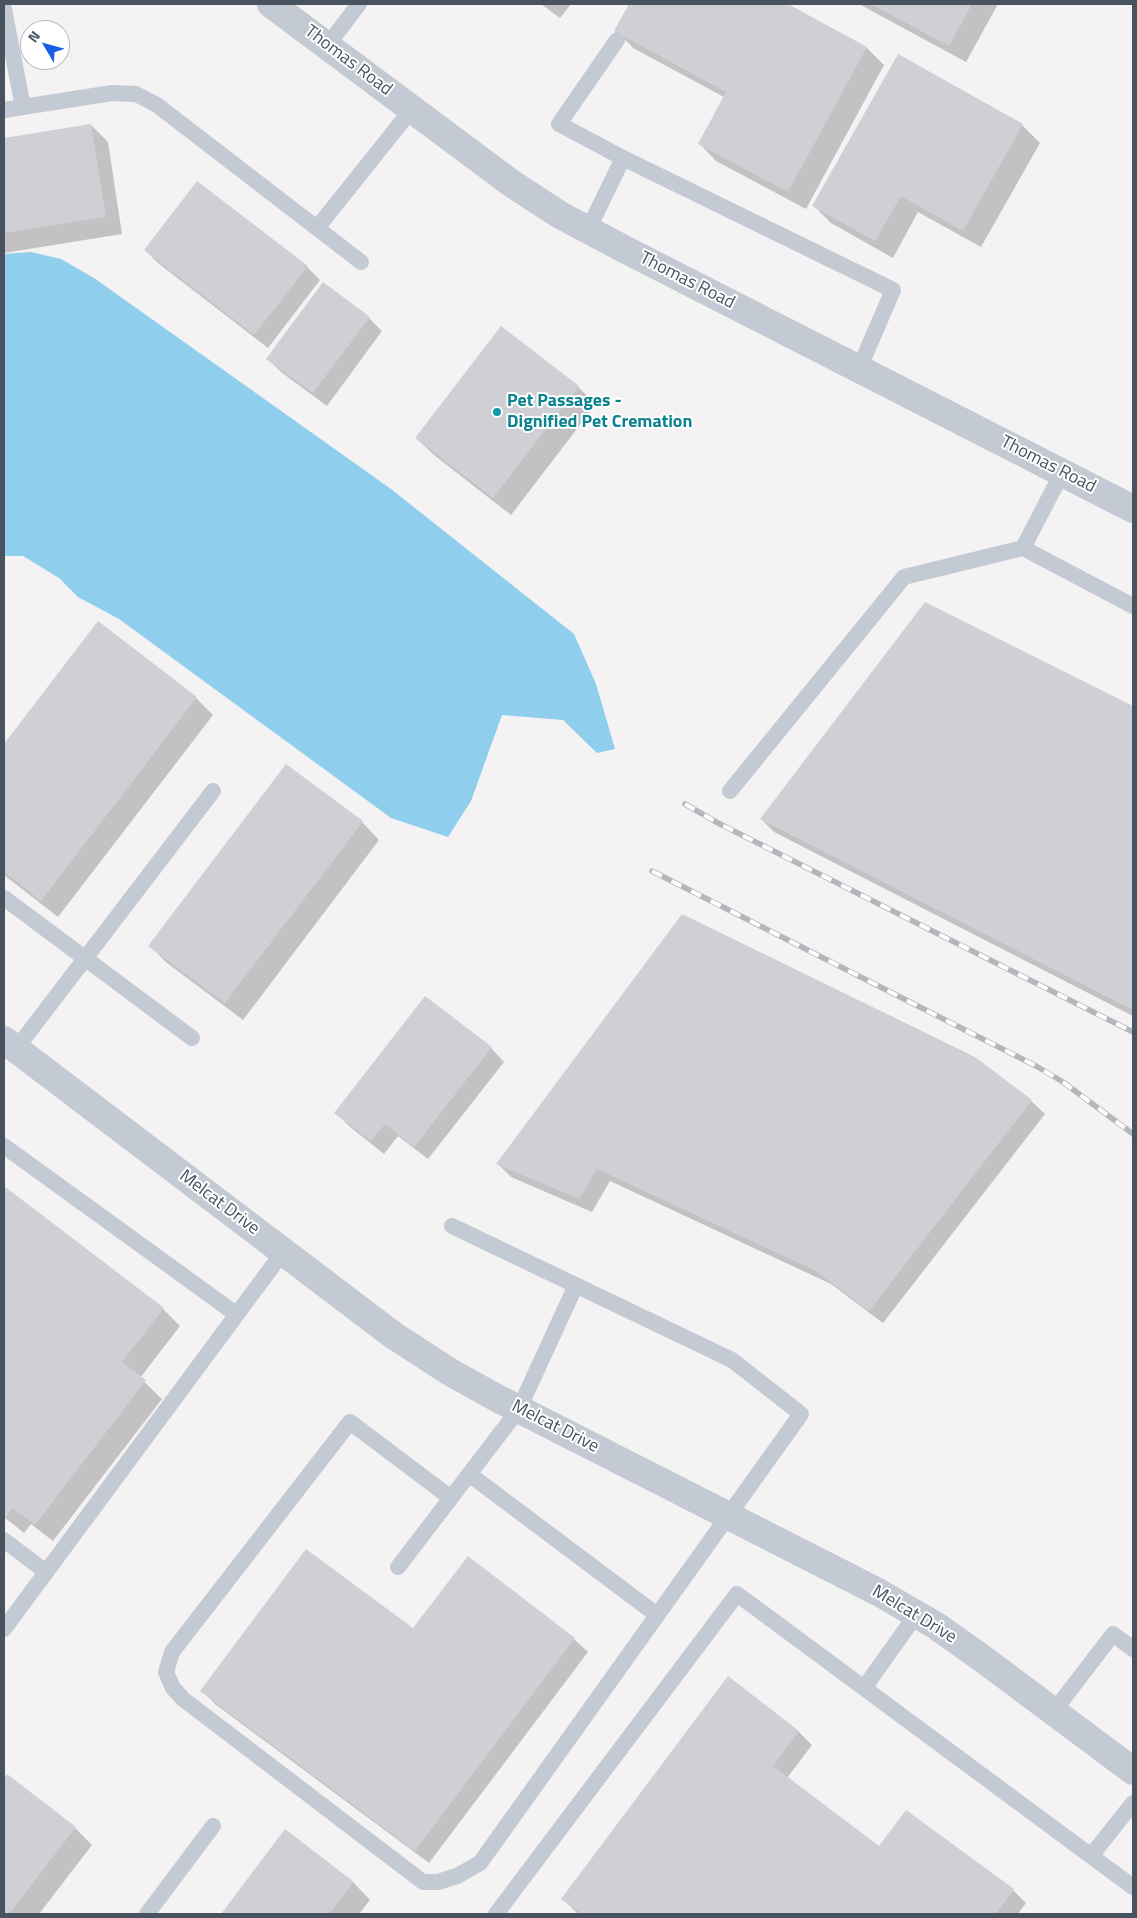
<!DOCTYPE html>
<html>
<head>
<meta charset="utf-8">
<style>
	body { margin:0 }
	#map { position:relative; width:1137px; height:1918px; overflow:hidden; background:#f4f2f2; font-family:"Titillium Web",sans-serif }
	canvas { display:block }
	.frame { position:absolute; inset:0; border:5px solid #49525f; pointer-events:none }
	.north { position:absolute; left:20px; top:20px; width:50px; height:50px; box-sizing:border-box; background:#fff; border:1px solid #b6babf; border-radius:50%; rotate:307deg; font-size:14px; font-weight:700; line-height:20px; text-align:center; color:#49525f }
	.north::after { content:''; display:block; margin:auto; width:18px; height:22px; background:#1a5de5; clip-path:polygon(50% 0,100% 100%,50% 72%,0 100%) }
</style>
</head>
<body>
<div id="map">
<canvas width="1137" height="1918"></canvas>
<div class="frame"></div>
<div class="north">N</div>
</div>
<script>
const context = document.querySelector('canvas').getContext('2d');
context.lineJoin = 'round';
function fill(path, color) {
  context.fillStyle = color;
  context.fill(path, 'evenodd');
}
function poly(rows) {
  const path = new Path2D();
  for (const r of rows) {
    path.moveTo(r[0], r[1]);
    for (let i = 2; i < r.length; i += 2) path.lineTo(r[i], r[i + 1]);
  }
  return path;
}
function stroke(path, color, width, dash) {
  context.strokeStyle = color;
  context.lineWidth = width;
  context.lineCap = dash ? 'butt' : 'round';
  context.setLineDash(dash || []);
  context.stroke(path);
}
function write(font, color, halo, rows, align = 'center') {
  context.font = font + ' "Titillium Web",sans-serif';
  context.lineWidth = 4;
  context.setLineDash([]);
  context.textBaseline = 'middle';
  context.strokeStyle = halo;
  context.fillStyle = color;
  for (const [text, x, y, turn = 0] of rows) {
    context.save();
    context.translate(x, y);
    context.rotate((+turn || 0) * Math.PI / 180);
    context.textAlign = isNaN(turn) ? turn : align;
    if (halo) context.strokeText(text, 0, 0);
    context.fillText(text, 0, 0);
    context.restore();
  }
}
fill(poly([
	[31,252,61,259,94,278,391,489,574,634,596,684,615,749,597,753,563,720,502,715,471,801,448,837,391,818,119,619,78,597,59,578,23,556,4,556,4,254]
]), '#8fcfed');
fill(poly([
	[541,4,571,4,560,18],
	[630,4,786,4,867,48,884,65,806,209,716,161,699,143,724,97,633,48,616,30],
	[859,4,998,4,966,62],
	[899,56,1022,125,1040,143,981,247,918,212,893,258,831,223,814,206],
	[91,125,108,142,122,234,4,253,4,139],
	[145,250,307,267,320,280,268,348,158,263],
	[369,318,382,331,327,406,281,372,268,359],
	[501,328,578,387,596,404,511,515,434,455,416,438],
	[925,604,1133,707,1133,1016,774,832,761,819],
	[98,623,196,698,213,715,58,917,4,875,4,746],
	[362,822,379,840,243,1020,167,963,150,946],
	[425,998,491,1048,504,1062,428,1159,398,1136,384,1154,349,1126,336,1113],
	[974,1058,1031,1101,1045,1114,883,1323,831,1284,610,1181,592,1212,511,1177,498,1164],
	[4,1187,163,1309,180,1326,140,1378,162,1399,53,1541,31,1524,24,1533,4,1517],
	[468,1558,574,1639,588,1652,429,1863,215,1704,202,1690,413,1630],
	[728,1678,799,1732,812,1745,787,1778,879,1848,1013,1890,1026,1903,1018,1914,579,1914,576,1912,563,1899],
	[7,1776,75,1828,92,1845,39,1914,4,1914,4,1781],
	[285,1831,353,1882,370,1900,359,1914,222,1914]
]), '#0003');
fill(poly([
	[629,4,788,4,867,47,788,192,698,144,726,92,614,31],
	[871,4,972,4,949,46],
	[898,54,1023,124,963,231,901,196,875,241,812,206],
	[91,124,106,217,4,233,4,138],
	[197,181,308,266,254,335,144,250],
	[323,282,370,317,313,393,266,359],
	[501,326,579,386,493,498,415,438],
	[925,602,1133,706,1133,1010,760,819],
	[98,621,197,697,41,901,4,872,4,744],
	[286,764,363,821,225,1003,148,946],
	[682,914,975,1057,1032,1100,869,1311,816,1271,597,1169,579,1199,496,1164],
	[425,996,492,1047,414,1147,385,1124,371,1141,334,1113],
	[4,1186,164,1308,122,1362,146,1380,35,1525,13,1508,6,1517,4,1515],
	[306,1549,413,1628,468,1556,575,1638,415,1851,200,1691],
	[728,1676,799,1731,773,1766,879,1846,906,1810,1014,1889,996,1914,582,1914,561,1899],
	[7,1774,76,1827,9,1914,4,1914,4,1779],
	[285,1829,354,1882,329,1914,221,1914]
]), '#ced0d6');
stroke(poly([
	[4,9,23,107],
	[617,40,559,124,623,158],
	[327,46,359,4],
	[4,110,112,93,136,94,157,105,361,262],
	[317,228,412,109],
	[588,230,623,158,893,290,859,369],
	[1023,548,1133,606],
	[730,791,904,577,1023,548,1062,473],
	[4,898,192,1038],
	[16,1049,213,791],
	[4,1146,236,1314],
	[469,1474,657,1615],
	[451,1498,350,1422,172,1652,166,1672,173,1688,183,1699,423,1882,438,1882,457,1876,480,1863,801,1414,732,1360,452,1226],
	[4,1540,46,1572],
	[398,1567,519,1409,576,1285],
	[4,1629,283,1252],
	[864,1688,916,1615],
	[1054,1711,1113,1634,1133,1649],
	[1091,1856,1133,1803],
	[147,1914,213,1826],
	[496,1914,737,1594,1133,1887]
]), '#c3cad3', 16);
stroke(poly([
	[271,4,511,183,560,215,628,251,1133,509],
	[4,1040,393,1335,450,1372,495,1397,878,1592,935,1625,983,1659,1133,1771]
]), '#c3cad3', 28);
const rail = poly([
	[685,804,718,823,1133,1032],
	[652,871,1036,1066,1063,1082,1133,1134]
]);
stroke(rail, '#b4b6bc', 5.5);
stroke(rail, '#fff', 4, [11]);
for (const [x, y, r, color] of [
	[497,412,5,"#0f9aa8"]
]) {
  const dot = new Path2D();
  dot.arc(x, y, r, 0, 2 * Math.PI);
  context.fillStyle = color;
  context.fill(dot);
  stroke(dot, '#fff', 2);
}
write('18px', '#49525f', '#fff', [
	["Thomas Road",348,61,37],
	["Thomas Road",687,281,27],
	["Thomas Road",1048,465,27],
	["Melcat Drive",219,1203,37],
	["Melcat Drive",555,1427,27],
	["Melcat Drive",914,1615,31]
]);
write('bold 18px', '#0d838f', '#fff', [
	["Pet Passages -",507,402],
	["Dignified Pet Cremation",507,423]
], 'left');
</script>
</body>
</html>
